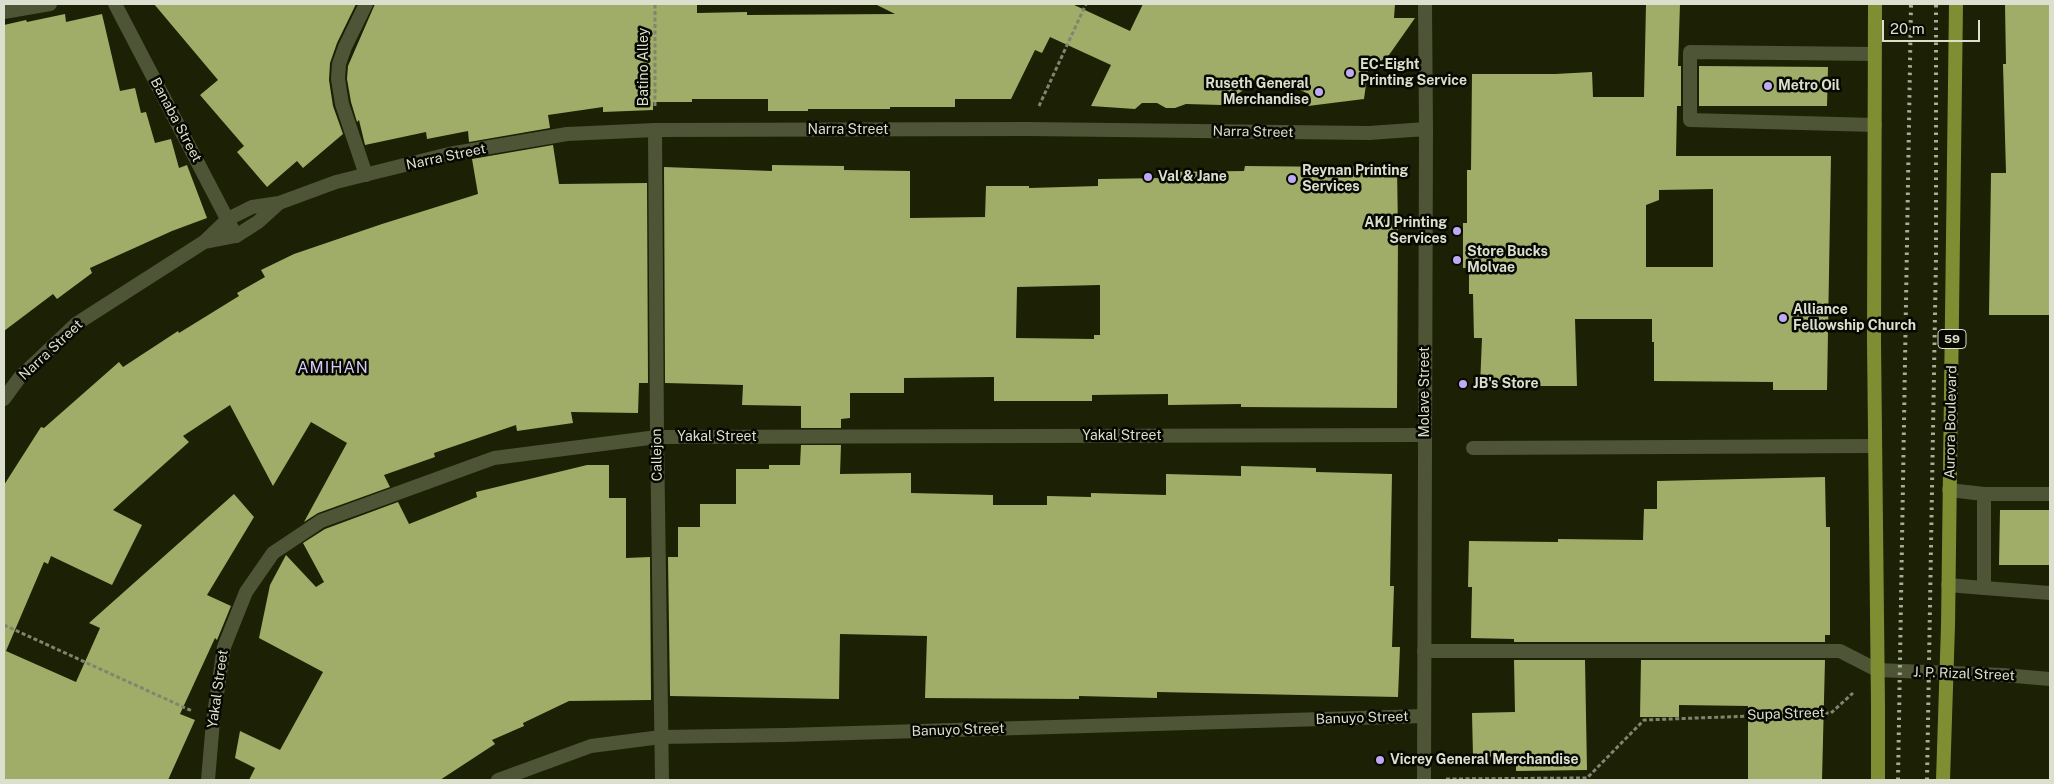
<!DOCTYPE html>
<html>
<head>
<meta charset="utf-8">
<style>
	body { margin:0 }
	#map { position:relative; width:2054px; height:784px; overflow:hidden; background:#1c2004; font-family:"Public Sans",sans-serif }
	canvas { display:block }
	.frame { position:absolute; inset:0; border:5px solid #dbdfce; pointer-events:none }
	.scale { position:absolute; left:1882px; top:20px; width:98px; height:22px; box-sizing:border-box; border:2px solid #dbdfce; border-top:0; padding-left:6px; font-size:15px; line-height:18px; white-space:nowrap; color:#dbdfce; -webkit-text-stroke:4px #070901; paint-order:stroke }
</style>
</head>
<body>
<div id="map">
<canvas width="2054" height="784"></canvas>
<div class="frame"></div>
<div class="scale">20 m</div>
</div>
<script>
const context = document.querySelector('canvas').getContext('2d');
context.lineJoin = 'round';
function fill(path, color) {
  context.fillStyle = color;
  context.fill(path, 'evenodd');
}
function poly(rows) {
  const path = new Path2D();
  for (const r of rows) {
    path.moveTo(r[0], r[1]);
    for (let i = 2; i < r.length; i += 2) path.lineTo(r[i], r[i + 1]);
  }
  return path;
}
function stroke(path, color, width, dash) {
  context.strokeStyle = color;
  context.lineWidth = width;
  context.lineCap = dash ? 'butt' : 'round';
  context.setLineDash(dash || []);
  context.stroke(path);
}
function write(font, color, halo, rows, align = 'center') {
  context.font = font + ' "Public Sans",sans-serif';
  context.lineWidth = 5;
  context.setLineDash([]);
  context.textBaseline = 'middle';
  context.strokeStyle = halo;
  context.fillStyle = color;
  for (const [text, x, y, turn = 0] of rows) {
    context.save();
    context.translate(x, y);
    context.rotate((+turn || 0) * Math.PI / 180);
    context.textAlign = isNaN(turn) ? turn : align;
    if (halo) context.strokeText(text, 0, 0);
    context.fillText(text, 0, 0);
    context.restore();
  }
}
fill(poly([
	[154,4,356,4,337,43,330,63,329,80,333,106,343,134,303,168,297,161,267,187,237,152,244,146,200,95,218,80],
	[375,4,697,5,697,13,747,12,747,15,895,14,875,4,1072,4,1130,31,1143,4,1395,4,1394,18,1415,18,1389,55,1368,70,1364,99,1308,106,1309,94,1266,75,1221,105,1186,104,1175,108,1166,108,1157,103,1142,103,1135,109,1091,106,1111,65,1050,37,1042,53,1035,50,1011,99,955,99,955,107,890,107,890,109,808,109,808,111,768,111,768,99,692,99,692,102,653,102,653,110,603,112,603,107,548,115,550,128,469,142,468,131,427,139,426,132,365,145,359,120,357,122,351,102,347,79,348,66],
	[1646,4,1680,4,1678,66,1681,66,1681,106,1677,106,1676,156,1831,156,1827,390,1773,390,1773,382,1654,381,1654,342,1652,342,1652,319,1575,319,1577,386,1480,386,1482,338,1474,338,1473,294,1469,294,1469,268,1463,268,1463,223,1467,223,1467,170,1471,170,1472,74,1555,74,1592,72,1593,97,1644,97],
	[1713,189,1713,267,1646,267,1646,205,1659,200,1659,190],
	[2005,4,2050,4,2050,315,1989,315,1991,173,2006,173,2003,64,2006,64],
	[65,14,66,22,102,14,120,91,135,88,141,113,146,112,155,143,171,139,179,168,187,165,207,218,172,231,90,268,92,273,57,299,53,294,4,331,4,25,26,20,27,22],
	[1699,66,1828,67,1827,106,1699,106],
	[553,145,559,184,647,183,648,383,639,383,638,413,571,412,573,423,517,431,516,425,434,453,435,457,384,475,390,487,318,513,304,522,347,443,311,422,273,486,230,405,183,436,189,442,113,510,142,525,112,585,51,556,48,564,44,562,6,651,76,682,100,628,89,623,234,494,254,517,207,595,231,606,217,640,215,638,180,714,195,720,168,780,4,780,4,485,41,427,44,428,119,362,123,367,178,331,179,333,239,296,237,293,265,277,261,270,294,254,382,224,478,194,472,159],
	[772,165,844,166,844,170,910,171,910,218,985,217,986,186,1029,186,1029,188,1098,186,1098,179,1163,178,1163,172,1244,171,1245,166,1344,167,1397,165,1398,233,1397,408,1241,407,1241,404,1168,405,1168,394,1092,395,1092,401,994,401,994,377,904,378,904,393,850,393,850,418,841,419,841,428,801,428,801,406,742,405,743,385,665,383,664,167,772,171],
	[1100,285,1100,335,1094,335,1094,339,1016,338,1017,287],
	[801,445,841,445,840,474,911,473,911,493,993,495,993,505,1047,505,1047,496,1091,497,1091,493,1166,495,1166,474,1241,476,1241,466,1316,468,1316,472,1392,474,1390,586,1394,586,1392,647,1400,647,1398,697,1157,692,1157,698,1079,696,1079,699,925,698,927,636,840,634,839,699,670,696,668,557,678,557,678,527,700,527,700,504,736,504,736,469,769,469,769,465,800,465],
	[587,465,609,465,609,498,626,498,626,558,650,557,651,700,569,701,523,723,524,726,492,740,495,744,440,780,249,780,255,768,235,758,240,731,280,750,323,672,259,638,270,585,286,555,316,587,324,582,303,543,325,529,398,502,409,524,477,497,476,492],
	[1825,477,1826,527,1830,527,1830,635,1825,635,1825,642,1514,642,1514,639,1471,638,1472,587,1468,587,1469,541,1558,542,1558,539,1643,540,1644,509,1657,509,1657,481],
	[2000,510,2050,510,2050,565,1999,565],
	[1514,660,1585,660,1587,770,1516,771,1516,756,1473,757,1472,713,1515,712],
	[1641,660,1825,660,1822,780,1748,780,1748,706,1679,705,1679,717,1640,717]
]), '#a0ad68');
stroke(poly([
	[655,106,655,4],
	[1039,106,1086,4],
	[4,625,192,711],
	[1446,779,1587,778,1644,720,1831,713,1853,693]
]), '#81856f', 3, [4, 2.5]);
stroke(poly([
	[366,4,345,47,339,64,338,79,342,104,366,175],
	[1874,54,1690,52,1690,120,1875,125],
	[655,130,657,437,662,780],
	[1473,448,1875,446],
	[1949,490,1984,494,2050,494],
	[1984,494,1984,588,2050,593],
	[1948,585,1984,588],
	[1424,651,1840,651,1877,670]
]), '#4e5436', 14);
stroke(poly([
	[115,4,236,236],
	[4,12,50,4],
	[208,780,213,721,224,647,246,592,273,553,321,521,494,458,657,437,1424,435],
	[498,780,591,746,661,737,785,735,1424,716]
]), '#4e5436', 14);
stroke(poly([
	[205,242,236,236,258,222,279,203],
	[4,399,20,377,76,324,204,242,228,219,252,207,279,203,336,182,449,154,567,134,655,130,1028,129,1369,133,1426,129],
	[1877,670,2003,675,2050,679],
	[1424,780,1426,129,1425,4]
]), '#4e5436', 14);
stroke(poly([
	[1875,4,1874,342,1878,706,1878,780],
	[1943,780,1948,626,1956,4]
]), '#7f8d33', 14);
stroke(poly([
	[1898,780,1911,4],
	[1927,780,1936,256,1936,4]
]), '#a8ac98', 4, [2.5, 5]);
for (const [x, y, r, color] of [
	[1350,73,5,"#bfa9f4"],
	[1768,86,5,"#bfa9f4"],
	[1319,92,5,"#bfa9f4"],
	[1148,177,5,"#bfa9f4"],
	[1292,179,5,"#bfa9f4"],
	[1457,231,5,"#bfa9f4"],
	[1457,260,5,"#bfa9f4"],
	[1783,318,5,"#bfa9f4"],
	[1463,384,5,"#bfa9f4"],
	[1380,760,5,"#bfa9f4"]
]) {
  const dot = new Path2D();
  dot.arc(x, y, r, 0, 2 * Math.PI);
  context.fillStyle = color;
  context.fill(dot);
  stroke(dot, '#070901', 2);
}
for (const [x, y, w] of [
	[1952,339,28]
]) {
  const box = new Path2D();
  box.roundRect(x - w / 2, y - 9.5, w, 19, 4);
  context.fillStyle = '#070901';
  context.fill(box);
  stroke(box, '#dbdfce', 1);
}
write('bold 12px', '#dbdfce', null, [
	["59",1952,339]
]);
write('bold 14px', '#dbdfce', '#070901', [
	["EC-Eight",1360,65],
	["Printing Service",1360,81],
	["Ruseth General",1309,84,"right"],
	["Merchandise",1309,100,"right"],
	["Metro Oil",1778,86],
	["Reynan Printing",1302,171],
	["Services",1302,187],
	["Val & Jane",1158,177],
	["AKJ Printing",1447,223,"right"],
	["Services",1447,239,"right"],
	["Store Bucks",1467,252],
	["Molvae",1467,268],
	["Alliance",1793,310],
	["Fellowship Church",1793,326],
	["JB's Store",1473,384],
	["Vicrey General Merchandise",1390,760]
], 'left');
write('14px', '#dbdfce', '#070901', [
	["Batino Alley",644,67,-90],
	["Banaba Street",176,120,62],
	["Narra Street",848,130],
	["Narra Street",1253,132,1],
	["Narra Street",446,157,-12],
	["Narra Street",51,350,-43],
	["Molave Street",1425,392,-90],
	["Aurora Boulevard",1951,422,-89],
	["Yakal Street",1122,436],
	["Yakal Street",717,437],
	["Callejon",657,455,-91],
	["J. P. Rizal Street",1964,674,2],
	["Yakal Street",218,689,-82],
	["Supa Street",1786,714,-2],
	["Banuyo Street",1362,718,-2],
	["Banuyo Street",958,730,-2]
]);
context.letterSpacing = '1px';
write('16px', '#d7cbf6', '#070901', [
	["AMIHAN",333,368]
]);
context.letterSpacing = '0px';
</script>
</body>
</html>
